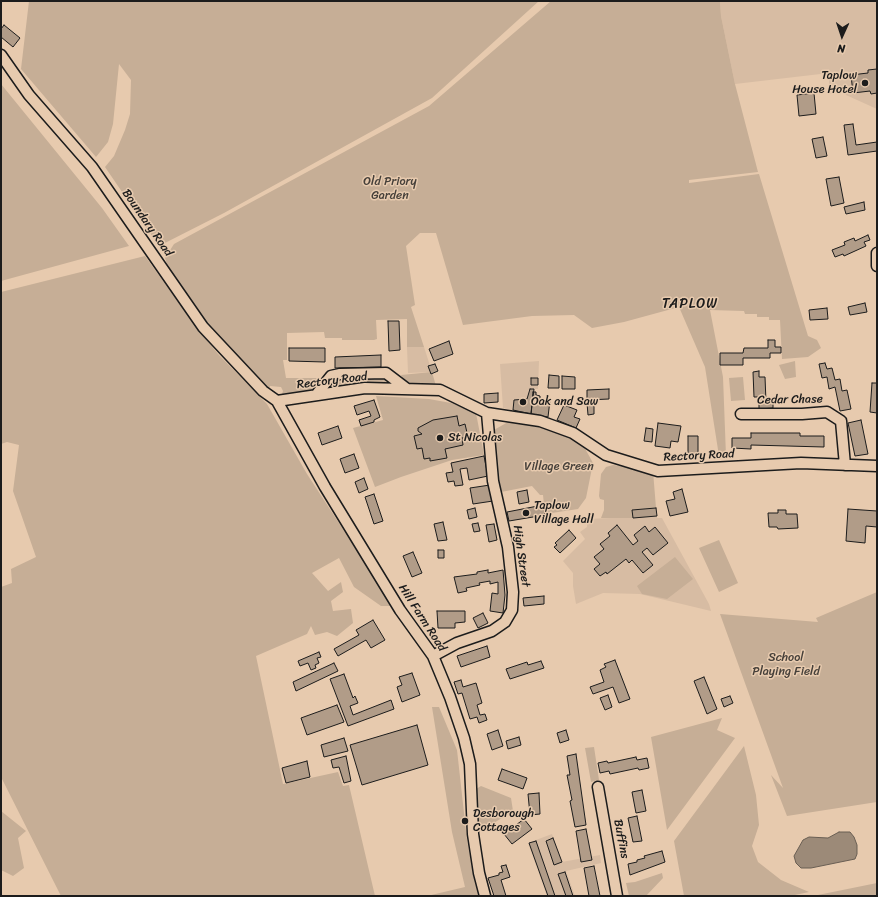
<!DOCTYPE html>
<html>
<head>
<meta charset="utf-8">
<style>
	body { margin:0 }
	#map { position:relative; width:878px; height:897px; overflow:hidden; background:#e7caae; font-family:Sriracha,sans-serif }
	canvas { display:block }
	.frame { position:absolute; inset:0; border:2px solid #1c1c1c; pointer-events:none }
	.north { position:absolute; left:822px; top:16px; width:40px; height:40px; -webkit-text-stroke:3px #e7caae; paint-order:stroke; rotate:183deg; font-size:11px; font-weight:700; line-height:16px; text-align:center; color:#1c1c1c }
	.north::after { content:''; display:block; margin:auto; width:14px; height:18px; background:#1c1c1c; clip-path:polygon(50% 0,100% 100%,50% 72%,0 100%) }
</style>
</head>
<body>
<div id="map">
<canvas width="878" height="897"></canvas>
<div class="frame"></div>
<div class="north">N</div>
</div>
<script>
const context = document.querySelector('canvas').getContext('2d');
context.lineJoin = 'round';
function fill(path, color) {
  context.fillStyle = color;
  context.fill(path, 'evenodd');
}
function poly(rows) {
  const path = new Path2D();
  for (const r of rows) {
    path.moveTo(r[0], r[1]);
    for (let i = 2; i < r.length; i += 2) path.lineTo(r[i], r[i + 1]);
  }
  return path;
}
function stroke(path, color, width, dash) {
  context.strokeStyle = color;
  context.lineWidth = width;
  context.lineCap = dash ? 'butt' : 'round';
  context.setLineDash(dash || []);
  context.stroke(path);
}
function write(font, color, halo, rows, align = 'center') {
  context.font = font + ' Sriracha,sans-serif';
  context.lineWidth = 3;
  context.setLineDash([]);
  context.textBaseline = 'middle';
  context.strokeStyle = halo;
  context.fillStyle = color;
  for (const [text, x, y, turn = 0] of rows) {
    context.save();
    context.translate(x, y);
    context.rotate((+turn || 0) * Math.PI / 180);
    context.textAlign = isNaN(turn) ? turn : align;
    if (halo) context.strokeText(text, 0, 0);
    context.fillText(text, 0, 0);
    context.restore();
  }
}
fill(poly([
	[720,1,877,1,877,109,846,95,844,92,829,94,829,73,735,84,721,16],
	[407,347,424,347,432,372,408,373],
	[539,361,538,389,534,389,531,414,503,408,500,364],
	[657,516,657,518,662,518,709,604,711,611,640,594,603,593,576,604,573,586,573,573,563,561,585,539,580,532,587,527,587,519],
	[552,834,562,862,600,855,601,863,566,871,575,896,547,896,528,843]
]), '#d7bca3');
fill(poly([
	[29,1,539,1,432,98,224,213,159,246,105,167,114,156,125,130,130,114,131,80,119,64,113,124,108,142,96,157,21,69],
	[551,1,720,1,721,16,735,84,758,172,689,180,689,183,759,174,808,336,817,340,821,348,808,357,782,359,780,320,769,320,769,317,757,317,757,314,745,314,744,311,710,310,723,377,726,456,719,456,705,367,679,307,624,322,592,328,574,315,532,316,463,325,436,233,420,233,406,246,415,305,411,307,424,347,407,347,407,319,376,320,377,339,374,340,342,340,342,338,325,338,324,332,287,333,287,360,283,360,286,378,319,378,317,390,304,400,281,397,283,391,281,387,270,386,268,392,243,362,195,314,180,295,168,267,165,258,174,244,429,106],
	[1,84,102,208,129,246,1,281],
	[145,256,197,328,218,354,267,404,307,474,393,606,381,606,354,587,339,558,312,573,328,591,341,582,343,592,331,601,333,611,351,609,353,623,337,636,327,632,315,635,311,626,307,634,256,656,283,784,338,772,343,786,349,785,375,896,61,896,1,777,1,587,12,583,11,569,36,557,13,491,19,445,7,442,1,444,1,292],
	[795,361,796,377,785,379,779,365],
	[432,372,436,386,417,388,404,380,401,375],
	[743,377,745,400,731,401,729,378],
	[381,378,386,380,385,386,333,391,331,382,338,380],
	[376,396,429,399,451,403,476,413,484,455,452,460,401,477,375,487,353,428,383,420],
	[508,422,536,425,560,431,582,443,593,463,586,498,578,509,545,514,543,495,540,495,532,486,501,492,492,439,494,430],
	[613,465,653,471,656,508,633,510,633,518,601,518,604,510,604,500,600,499,599,496,601,474,606,467],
	[719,540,738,583,719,592,699,548],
	[675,557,693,579,667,599,642,594,637,586],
	[877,592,877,802,787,816,771,775,783,788,720,614,818,622,816,618],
	[432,707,439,707,457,750,467,840,475,884,480,896,427,896,465,887,452,832],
	[722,718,717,730,735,738,667,830,651,737],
	[744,746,756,795,759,825,752,846,758,862,781,880,809,892,790,896,684,896,674,841],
	[594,747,599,780,591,782,585,748],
	[481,786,511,798,513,811,481,831,477,828,476,789],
	[1,811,26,831,18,838,24,868,13,876,1,870],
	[662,873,663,878,646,896,629,896,626,883,635,882],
	[877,883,877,896,813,896]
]), '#c6ae96');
const water = poly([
	[839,832,850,832,854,837,857,845,857,854,855,859,811,868,801,868,796,863,794,856,803,840,809,837,828,838,839,832]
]);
fill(water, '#9c8a78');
stroke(water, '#695e53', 1);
const building = poly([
	[4,25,20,38,13,47,1,37,1,29,4,25],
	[877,69,877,93,871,94,870,91,853,93,851,75,868,73,868,70,877,69],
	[814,93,816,114,799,116,797,95,814,93],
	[853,124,856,145,877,142,877,151,848,155,844,125,853,124],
	[823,137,827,156,816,158,812,139,823,137],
	[839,177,844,203,831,206,826,179,839,177],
	[864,202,865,210,846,214,844,207,864,202],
	[868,235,870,240,864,242,866,246,844,256,843,254,835,257,832,250,845,245,844,242,854,238,855,241,868,235],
	[865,303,867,312,850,315,848,307,865,303],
	[827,308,828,319,810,320,809,310,827,308],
	[388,321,399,321,400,350,389,351,388,321],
	[768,340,775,340,775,347,781,347,781,353,770,353,770,358,743,358,743,365,720,365,720,353,743,353,744,348,768,348,768,340],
	[449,341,453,354,434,361,429,349,449,341],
	[289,348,325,348,325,362,289,361,289,348],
	[381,355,381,367,335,368,335,357,381,355],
	[825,363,827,369,832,368,835,380,840,379,842,391,847,390,851,409,840,411,835,387,829,389,827,377,822,378,819,364,825,363],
	[435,364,438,371,431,374,428,366,435,364],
	[759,371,759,377,765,377,766,402,773,402,773,408,759,409,759,397,754,397,753,372,759,371],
	[549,375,559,376,559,388,548,388,549,375],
	[562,376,575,377,575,389,562,389,562,376],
	[531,378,538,378,538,385,531,385,531,378],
	[872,383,877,383,877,413,870,412,872,383],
	[530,389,534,389,531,414,513,410,514,400,527,399,530,389],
	[609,389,609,399,587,400,587,390,609,389],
	[533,392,536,392,536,395,540,396,540,399,550,400,548,417,531,414,533,392],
	[498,393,498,402,484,403,484,394,498,393],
	[374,400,380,417,374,420,374,422,361,426,359,420,371,416,369,411,357,415,354,406,374,400],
	[594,402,594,414,588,415,587,403,594,402],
	[564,405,577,410,574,417,580,419,576,428,557,420,564,405],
	[457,416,459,426,465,424,468,437,462,438,463,445,445,449,447,458,430,461,430,458,424,459,422,448,417,449,414,436,422,434,418,431,418,428,433,420,457,416],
	[861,420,868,454,855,456,848,423,861,420],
	[658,423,681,426,678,442,671,441,670,448,655,446,658,423],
	[338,426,342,438,322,445,318,433,338,426],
	[646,428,653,429,652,442,644,441,646,428],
	[751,433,800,433,800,436,824,436,824,447,751,445,751,449,732,448,732,438,751,438,751,433],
	[688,436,698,436,698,456,688,456,688,436],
	[354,454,359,468,345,473,340,459,354,454],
	[484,456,488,476,469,480,467,468,460,469,463,485,455,486,454,481,448,482,446,473,453,472,451,463,484,456],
	[364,478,368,489,359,493,355,482,364,478],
	[490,485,493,501,473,504,470,488,490,485],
	[682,489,688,512,670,516,666,501,675,499,673,492,682,489],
	[527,490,529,502,519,504,517,492,527,490],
	[374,494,383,521,374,524,365,497,374,494],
	[543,505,545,515,509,521,507,512,543,505],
	[475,508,477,517,469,519,467,510,475,508],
	[656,508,657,516,633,518,632,510,656,508],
	[848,509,877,511,877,527,866,526,865,543,846,541,848,509],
	[778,510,786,510,786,514,797,514,798,528,778,529,777,527,769,527,768,513,778,513,778,510],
	[443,522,447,540,438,541,434,524,443,522],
	[478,523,480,531,474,532,472,524,478,523],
	[494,524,497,540,489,542,486,525,494,524],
	[617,525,633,545,638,541,634,535,645,526,649,532,655,527,668,543,653,555,647,548,642,552,653,565,643,573,632,560,629,563,626,559,607,574,606,572,600,576,594,569,600,564,594,557,604,549,600,544,610,536,608,533,617,525],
	[569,530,576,538,560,553,554,547,557,545,555,543,569,530],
	[438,550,444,550,444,558,438,558,438,550],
	[413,552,422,573,412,577,403,556,413,552],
	[488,570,488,573,503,570,505,595,503,613,490,611,492,593,498,594,498,582,490,584,490,581,479,583,480,585,466,588,467,591,458,593,454,577,477,574,477,572,488,570],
	[544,596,544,604,524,606,523,598,544,596],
	[437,611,465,611,465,622,455,623,455,628,438,628,437,611],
	[483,613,488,623,478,628,473,618,483,613],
	[373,620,385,640,371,648,366,640,338,656,334,649,359,635,356,630,373,620],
	[487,646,490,657,461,667,457,656,487,646],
	[319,652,321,657,317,658,319,663,315,665,316,668,311,670,308,663,300,666,298,661,319,652],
	[615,660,630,699,619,703,613,687,593,694,590,687,604,682,600,670,606,667,604,664,615,660],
	[541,661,544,668,510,679,506,669,527,662,528,665,541,661],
	[334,663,338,671,296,691,293,682,334,663],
	[412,673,420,695,402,702,397,687,402,685,399,677,412,673],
	[344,674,353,698,355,696,358,703,350,706,353,715,391,700,394,709,348,726,330,679,344,674],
	[704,677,717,709,707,714,694,681,704,677],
	[461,680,463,687,476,683,482,703,477,705,480,715,485,714,487,720,479,723,477,717,470,719,462,693,458,694,454,682,461,680],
	[608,695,612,707,605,710,600,698,608,695],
	[730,696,733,703,724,707,721,699,730,696],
	[337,705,344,722,307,735,301,718,337,705],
	[417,725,428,765,362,785,350,745,417,725],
	[498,730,503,746,492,750,487,734,498,730],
	[566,730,569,740,560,743,557,733,566,730],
	[519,737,521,745,508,749,506,741,519,737],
	[344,738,348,751,324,757,321,745,344,738],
	[576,754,586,825,575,827,570,801,572,800,567,775,570,775,567,756,576,754],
	[346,756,351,781,344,783,339,767,333,768,331,760,346,756],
	[636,757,637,760,647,758,649,768,639,770,638,768,610,774,609,771,600,773,598,763,607,761,608,763,636,757],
	[307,761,310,777,286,783,282,768,307,761],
	[502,769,527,778,523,789,498,780,502,769],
	[642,790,646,811,636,813,632,792,642,790],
	[539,793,540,814,530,815,528,794,539,793],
	[637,816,642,841,633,842,628,818,637,816],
	[524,819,532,829,512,844,504,834,524,819],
	[586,829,592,860,581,862,576,831,586,829],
	[553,838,562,862,554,865,546,841,553,838],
	[536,841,555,896,548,896,529,843,536,841],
	[662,851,665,862,630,875,628,864,637,862,637,860,645,858,644,856,662,851],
	[506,865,510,877,501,880,506,896,494,896,488,878,499,875,499,873,503,872,501,866,506,865],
	[594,866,600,896,589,896,584,868,594,866],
	[565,872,573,896,566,896,558,874,565,872]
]);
fill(building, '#b19c88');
stroke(building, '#1c1c1c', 1);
const minor = poly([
	[1,55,29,95,92,167,203,327,263,391,277,401,325,487,400,610,433,656,450,697,464,738,470,764,473,834,479,873,485,896],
	[877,253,877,266],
	[316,395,331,376,340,374,386,373,407,389],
	[277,401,365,388,440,390,487,413,540,421,573,433,606,455,658,471,801,463,877,466],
	[741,414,802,414,827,412,841,421,845,465],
	[433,656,457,643,492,631,505,622,512,610,513,592,508,547,493,481,487,413],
	[598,787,617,896]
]);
stroke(minor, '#1c1c1c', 13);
stroke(minor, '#e7caae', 10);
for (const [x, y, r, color] of [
	[865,83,4,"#1c1c1c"],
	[523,402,4,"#1c1c1c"],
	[440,438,4,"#1c1c1c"],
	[526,513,4,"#1c1c1c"],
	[465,821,4,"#1c1c1c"]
]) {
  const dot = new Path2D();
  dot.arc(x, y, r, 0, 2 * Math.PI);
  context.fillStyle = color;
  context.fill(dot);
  stroke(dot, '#e7caae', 1.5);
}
write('12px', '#1c1c1c', '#e7caae', [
	["Taplow",857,76,"right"],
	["House Hotel",857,90,"right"],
	["Oak and Saw",531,402],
	["St Nicolas",448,438],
	["Taplow",534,506],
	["Village Hall",534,520],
	["Desborough",473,814],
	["Cottages",473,828]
], 'left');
write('12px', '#46403a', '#e7caae', [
	["Old Priory",390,182],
	["Garden",390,196],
	["Village Green",559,467],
	["School",786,658],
	["Playing Field",786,672]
]);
write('12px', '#1c1c1c', '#e7caae', [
	["Boundary Road",147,223,55],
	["Rectory Road",332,381,-7],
	["Cedar Chase",790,400,-1],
	["Rectory Road",699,456,-3],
	["High Street",521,556,82],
	["Hill Farm Road",422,618,57],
	["Buffins",621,839,79]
]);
context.letterSpacing = '1px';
write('14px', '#1c1c1c', '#e7caae', [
	["TAPLOW",690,304]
]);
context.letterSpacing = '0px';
</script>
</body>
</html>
